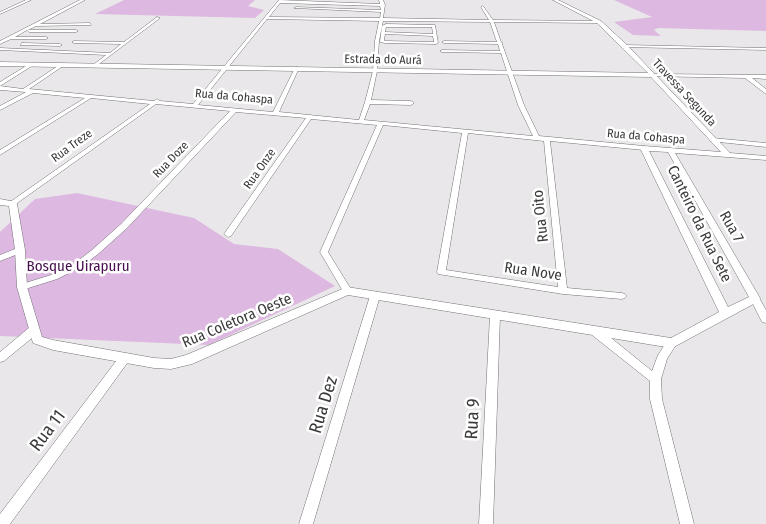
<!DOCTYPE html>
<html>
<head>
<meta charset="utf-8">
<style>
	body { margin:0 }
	canvas { display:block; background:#eae7ea }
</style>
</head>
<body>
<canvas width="766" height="524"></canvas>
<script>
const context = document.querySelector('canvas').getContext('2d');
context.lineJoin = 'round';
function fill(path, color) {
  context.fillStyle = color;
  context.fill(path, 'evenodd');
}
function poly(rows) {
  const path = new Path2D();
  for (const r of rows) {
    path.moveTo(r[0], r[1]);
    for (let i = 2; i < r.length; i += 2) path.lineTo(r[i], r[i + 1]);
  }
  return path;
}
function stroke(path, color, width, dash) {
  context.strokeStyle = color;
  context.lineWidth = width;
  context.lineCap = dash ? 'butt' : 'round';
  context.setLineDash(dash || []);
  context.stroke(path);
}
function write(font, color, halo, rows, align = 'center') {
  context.font = font + ' "Fira Sans Condensed",sans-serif';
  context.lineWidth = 5;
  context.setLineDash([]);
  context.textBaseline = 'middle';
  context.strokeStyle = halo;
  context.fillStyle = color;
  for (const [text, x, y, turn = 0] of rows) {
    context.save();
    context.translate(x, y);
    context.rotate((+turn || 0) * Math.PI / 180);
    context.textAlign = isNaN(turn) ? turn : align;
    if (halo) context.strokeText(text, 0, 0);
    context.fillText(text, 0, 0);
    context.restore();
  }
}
fill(poly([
	[124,0,255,0,248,6,264,10,255,18,95,14],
	[614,0,766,0,766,31,658,28,654,30,661,36,633,35,614,22,652,17],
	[77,193,194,218,234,244,278,249,335,286,209,345,0,336,0,232,35,199]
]), '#ddb9e1');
const minor = poly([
	[26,0,31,0,0,14,0,12,26,0],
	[80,0,85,0,40,24,90,23,91,25,36,26,28,30,76,30,78,31,76,32,29,32,27,30,15,37,46,37,48,38,46,39,11,39,0,44,0,41,80,0],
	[279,0,380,4,379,0,383,0,385,5,383,18,489,20,481,7,483,6,493,20,600,21,599,23,494,22,501,42,503,43,502,44,524,105,539,136,644,146,647,148,644,150,550,141,567,288,622,293,625,294,627,296,625,298,622,299,563,294,438,274,437,272,462,133,383,125,328,252,352,291,350,293,347,294,344,293,320,252,377,125,311,119,231,236,228,237,224,234,306,118,236,112,127,228,98,254,81,267,57,279,22,290,19,289,17,287,19,285,51,275,75,263,92,250,121,224,230,111,156,104,13,206,9,204,10,202,150,104,91,98,0,155,0,150,85,98,33,93,0,110,0,106,26,92,0,90,0,86,23,89,61,64,63,65,63,66,29,89,154,101,157,99,160,101,193,104,279,0],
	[280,3,380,6,381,10,296,7,294,8,381,12,380,18,269,17,280,3],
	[267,19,379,21,375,41,373,71,365,102,359,120,279,112,299,68,297,67,295,68,273,112,198,105,267,19],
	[383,21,490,22,497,42,444,41,442,42,444,43,498,44,500,51,442,50,440,51,442,52,501,53,518,105,533,136,364,120,370,104,411,105,414,103,411,101,371,100,377,71,379,41,383,21],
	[468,133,544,141,558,287,446,270,468,133],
	[157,17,160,18,95,67,93,67,93,65,106,55,0,50,0,48,110,53,121,44,74,43,72,42,74,41,124,42,157,17],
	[386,24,435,25,438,43,436,44,385,43,380,42,382,26,386,24],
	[386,27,432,27,433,34,385,32,386,27],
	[385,34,433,36,434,42,385,41,384,40,385,34],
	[22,43,60,44,62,45,60,46,20,45,22,43],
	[625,45,766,48,766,50,623,47,625,45],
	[31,63,35,64,0,86,0,82,31,63],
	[651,74,766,75,766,79,752,78,766,89,766,94,745,78,649,76,649,74,651,74],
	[712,138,766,143,766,147,710,141,709,140,712,138],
	[20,247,24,250,23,252,0,261,0,255,20,247],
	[375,293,378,294,380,296,313,524,299,524,370,296,372,294,375,293],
	[755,295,758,296,766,310,766,323,762,322,750,298,752,296,755,295],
	[495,312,498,313,500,316,493,524,479,524,490,316,492,313,495,312],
	[34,326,38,327,39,330,38,333,4,361,0,362,0,352,30,327,34,326],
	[596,328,600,329,652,371,658,355,668,340,672,339,676,340,677,343,667,359,661,379,662,399,694,524,680,524,650,399,650,381,592,335,591,332,592,329,596,328],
	[124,355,128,356,129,359,128,362,10,524,0,524,0,514,120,356,124,355]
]);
const tertiary = poly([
	[553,0,558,0,601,21,627,45,730,153,766,156,766,160,675,153,760,298,759,301,672,348,348,295,192,364,171,369,154,368,53,350,33,343,17,287,15,250,9,206,0,205,0,199,16,202,17,204,25,250,27,287,42,337,53,340,154,358,171,359,186,355,347,287,671,338,719,312,640,148,644,146,721,152,651,77,0,66,0,62,648,73,597,23,553,0],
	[649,151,668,152,749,297,728,307,649,151]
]);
stroke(minor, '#737174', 1);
stroke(tertiary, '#737174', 1);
fill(minor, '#fff');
fill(tertiary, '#fff');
write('12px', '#3b3a3b', '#fff', [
	["Estrada do Aurá",383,60,1],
	["Travessa Segunda",684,93,47],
	["Rua da Cohaspa",234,97,5],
	["Rua da Cohaspa",646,137,5],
	["Rua Treze",72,146,-36],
	["Rua Doze",171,160,-46],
	["Rua Onze",260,169,-55]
]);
write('15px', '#3b3a3b', '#fff', [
	["Rua Oito",541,216,-96],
	["Canteiro da Rua Sete",699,224,64],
	["Rua 7",731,227,60],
	["Rua Nove",533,272,8],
	["Rua Coletora Oeste",237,321,-23]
]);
write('15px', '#48104f', '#fff', [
	["Bosque Uirapuru",78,267]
]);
write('18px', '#3b3a3b', '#fff', [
	["Rua Dez",324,405,-73],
	["Rua 9",473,419,-87],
	["Rua 11",48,431,-53]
]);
</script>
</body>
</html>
